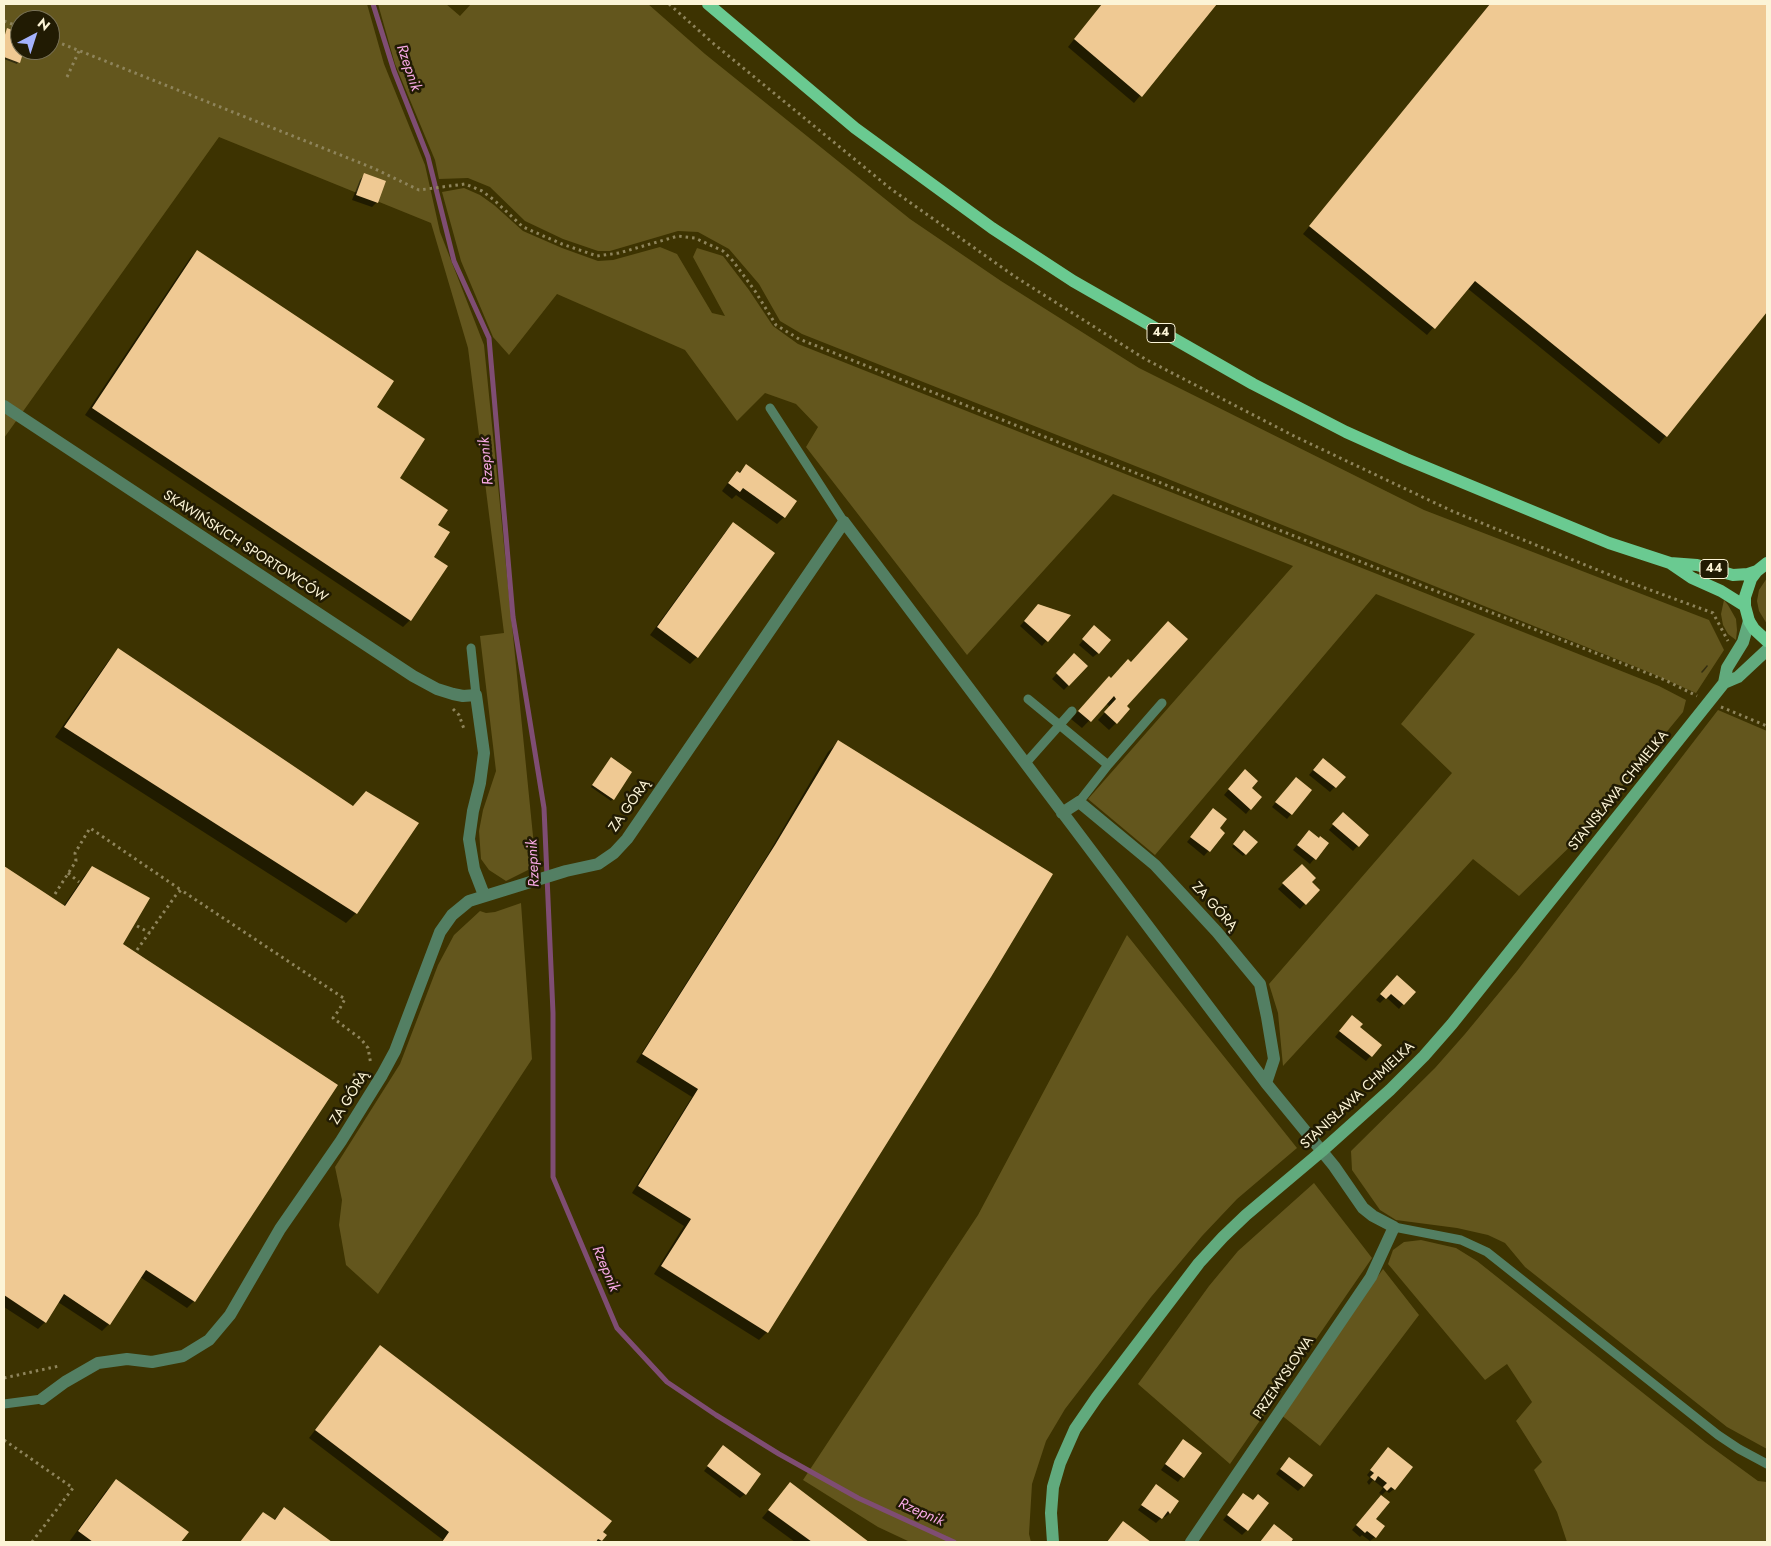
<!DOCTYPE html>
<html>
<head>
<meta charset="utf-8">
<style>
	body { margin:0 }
	#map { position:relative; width:1771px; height:1546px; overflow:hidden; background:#3d3301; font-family:Jost,sans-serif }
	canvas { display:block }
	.frame { position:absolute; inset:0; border:5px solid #fcf4d6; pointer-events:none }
	.north { position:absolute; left:10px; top:10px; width:50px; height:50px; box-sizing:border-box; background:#211b03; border:1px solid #797257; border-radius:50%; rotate:40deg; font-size:14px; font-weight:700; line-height:20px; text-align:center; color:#fcf4d6 }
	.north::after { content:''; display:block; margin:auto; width:18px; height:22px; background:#a4b2fc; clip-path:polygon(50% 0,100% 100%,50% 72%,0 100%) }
</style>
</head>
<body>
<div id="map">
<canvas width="1771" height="1546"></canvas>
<div class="frame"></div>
<div class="north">N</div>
</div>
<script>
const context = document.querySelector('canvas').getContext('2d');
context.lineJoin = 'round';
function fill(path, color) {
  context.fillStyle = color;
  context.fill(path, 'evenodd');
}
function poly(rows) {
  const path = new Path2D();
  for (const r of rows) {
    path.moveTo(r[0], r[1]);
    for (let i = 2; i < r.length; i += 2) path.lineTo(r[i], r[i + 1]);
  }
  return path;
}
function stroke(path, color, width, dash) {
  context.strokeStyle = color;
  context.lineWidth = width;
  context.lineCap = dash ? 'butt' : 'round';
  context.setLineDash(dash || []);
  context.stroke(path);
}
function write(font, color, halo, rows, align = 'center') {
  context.font = font + ' Jost,sans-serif';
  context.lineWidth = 5;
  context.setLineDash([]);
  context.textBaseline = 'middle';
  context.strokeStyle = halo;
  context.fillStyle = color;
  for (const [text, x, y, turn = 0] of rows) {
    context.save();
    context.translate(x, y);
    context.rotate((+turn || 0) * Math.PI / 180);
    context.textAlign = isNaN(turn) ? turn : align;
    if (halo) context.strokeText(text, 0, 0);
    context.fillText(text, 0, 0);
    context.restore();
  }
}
fill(poly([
	[4,4,367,4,384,64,425,165,440,232,484,345,536,866,506,881,489,870,481,859,479,831,483,810,496,771,480,636,504,633,468,348,431,223,219,137,4,438],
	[20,20,50,20,50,50,20,50],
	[378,4,446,4,460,16,471,4,648,4,705,54,910,219,1001,281,1139,368,1424,510,1709,620,1724,650,1696,693,1646,671,1153,473,802,334,780,321,759,284,729,249,698,232,678,231,610,251,598,251,563,239,525,221,490,187,468,178,439,179,435,160,395,64],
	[464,188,480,195,494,205,523,231,562,248,598,261,613,260,660,247,677,254,712,313,725,316,693,257,697,248,723,256,749,290,773,326,798,344,1659,686,1686,700,1683,712,1581,836,1519,896,1473,859,1283,1066,1278,1013,1269,984,1452,773,1401,724,1475,634,1376,594,1155,855,1088,799,1293,566,1113,494,967,655,806,447,818,427,796,404,765,393,737,421,685,350,557,294,509,355,493,337,461,261,442,192],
	[1767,578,1767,624,1759,611,1757,601,1759,590],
	[1724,600,1728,605,1736,619,1737,630,1736,640,1728,634,1723,625,1721,614],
	[1718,710,1767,731,1767,1449,1727,1427,1525,1267,1505,1243,1488,1235,1457,1228,1396,1220,1380,1210,1352,1170,1351,1151,1435,1068,1465,1034,1517,971],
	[521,903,532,1059,378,1294,346,1265,339,1225,342,1200,335,1167,400,1064,438,965,454,935,480,911,486,913,495,912],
	[1127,935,1297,1148,1237,1199,1202,1236,1151,1297,1065,1409,1046,1441,1032,1484,1029,1534,1031,1542,910,1542,878,1527,803,1480,978,1215],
	[1314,1183,1372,1258,1230,1464,1138,1384,1209,1286,1238,1251],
	[1421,1240,1456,1248,1477,1261,1706,1443,1758,1481,1767,1482,1767,1542,1567,1542,1557,1512,1534,1470,1542,1462,1516,1421,1532,1402,1507,1364,1485,1380,1388,1264,1393,1250,1404,1242],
	[1383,1269,1419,1315,1320,1446,1280,1414]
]), '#63561d');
fill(poly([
	[1102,4,1216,4,1134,103,1068,47],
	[1490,4,1767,4,1767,310,1659,444,1467,288,1427,335,1303,234],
	[8,30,20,34,20,50,23,50,17,64,4,59,4,37],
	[364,175,377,202,372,207,352,200,360,180],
	[197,251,375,407,398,478,437,525,432,557,410,620,403,627,85,415,190,258],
	[746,466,784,517,777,524,736,495,732,499,722,491,730,480],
	[733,524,697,657,690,664,650,635,726,531],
	[1034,610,1068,615,1042,646,1020,626],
	[1090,632,1098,653,1093,657,1079,645],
	[119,650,352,807,366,793,356,913,346,923,55,737,109,660],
	[1074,655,1086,666,1064,690,1052,679],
	[1707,665,1708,666,1704,671,1702,673,1701,672],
	[1102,685,1125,706,1116,723,1109,730,1098,720,1110,707,1106,703,1082,728,1071,719],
	[838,742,990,976,767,1332,759,1340,654,1274,684,1226,632,1193,692,1097,636,1062,767,856,828,752],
	[609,761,613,799,611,801,591,787],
	[1318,764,1344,777,1330,792,1309,775],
	[1240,776,1250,788,1250,809,1246,814,1224,795],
	[1291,783,1291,814,1287,819,1272,807],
	[1209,815,1218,828,1224,833,1204,856,1187,842],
	[1338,819,1367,835,1353,851,1329,830],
	[1244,832,1256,842,1243,856,1232,847],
	[1304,836,1327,843,1310,864,1293,850],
	[1302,865,1310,882,1318,890,1300,909,1278,889],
	[4,867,63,907,85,875,93,868,122,945,194,1301,187,1308,140,1277,109,1324,102,1331,58,1302,45,1322,38,1329,4,1307],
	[1392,981,1403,1004,1399,1009,1386,997,1380,1003,1376,1000],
	[1347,1022,1358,1027,1380,1045,1366,1061,1335,1037],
	[380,1347,602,1532,601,1540,599,1542,442,1542,443,1540,309,1438,373,1354],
	[1179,1445,1200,1453,1178,1482,1161,1470],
	[723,1447,745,1494,740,1498,704,1471],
	[1384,1453,1394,1489,1389,1493,1386,1491,1382,1495,1379,1493,1383,1488,1373,1480,1369,1485,1367,1482,1370,1478,1367,1475],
	[1284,1464,1303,1486,1298,1491,1276,1474],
	[116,1481,187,1533,180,1542,69,1542,106,1491],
	[790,1484,867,1542,795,1542,762,1518],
	[1152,1491,1170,1513,1165,1517,1163,1516,1156,1523,1138,1510],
	[1239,1499,1252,1501,1247,1530,1242,1535,1223,1520],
	[1376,1501,1375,1537,1370,1541,1362,1535,1360,1537,1352,1530],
	[284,1509,329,1542,240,1542,263,1513,273,1521]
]), '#0007');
stroke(poly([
	[373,4,394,71,428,157,454,261,489,338,513,617,544,808,553,1013,553,1177,617,1328,667,1382,716,1415,779,1454,858,1498,954,1542]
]), '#7f4d73', 5);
fill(poly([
	[1102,4,1217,4,1142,97,1074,39],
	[1490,4,1767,4,1767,312,1667,437,1475,281,1435,329,1309,226],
	[7,28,20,33,20,50,24,50,20,63,4,57,4,38],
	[364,173,386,181,378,203,356,195],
	[197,250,394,381,377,407,425,439,400,478,448,510,438,525,450,532,434,557,448,566,411,621,92,408],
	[746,464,797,501,785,518,743,488,740,492,728,483,737,471,740,473],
	[733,522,775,553,698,658,657,627],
	[1038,604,1071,615,1048,642,1024,621],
	[1168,621,1188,639,1127,706,1130,709,1117,724,1104,712,1116,699,1114,696,1091,722,1078,711,1109,676,1111,678,1128,659,1131,662],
	[1094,625,1111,640,1099,654,1082,639],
	[118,648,353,806,366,791,419,823,357,914,64,727],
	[1074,653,1088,666,1069,686,1056,673],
	[838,740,1053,874,991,977,768,1333,661,1266,691,1219,638,1186,698,1089,642,1054,775,845],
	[611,757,632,772,614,800,592,785],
	[1323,758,1346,777,1336,788,1313,770],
	[1245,769,1258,781,1252,788,1262,797,1251,810,1228,789],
	[1296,777,1312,790,1292,815,1275,802],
	[1213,808,1227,819,1220,828,1225,833,1210,852,1190,837],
	[1343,812,1369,835,1359,847,1332,824],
	[1244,830,1258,842,1246,855,1233,844],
	[1309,830,1319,838,1320,836,1329,843,1316,860,1297,845],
	[1302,864,1316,878,1312,882,1320,890,1306,905,1282,883],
	[4,866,65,906,92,866,150,898,123,944,338,1085,195,1302,146,1270,110,1325,64,1294,46,1323,4,1295],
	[1397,975,1416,992,1404,1005,1391,994,1386,999,1380,994],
	[1352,1015,1363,1024,1360,1027,1382,1045,1372,1057,1339,1031],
	[380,1345,612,1521,603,1532,607,1535,602,1541,598,1539,596,1542,442,1542,449,1532,315,1430],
	[1183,1439,1202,1453,1184,1478,1165,1464],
	[723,1445,761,1474,746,1495,707,1466],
	[1388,1447,1413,1467,1395,1490,1391,1487,1387,1491,1383,1487,1387,1483,1378,1476,1375,1481,1370,1477,1374,1473,1370,1470],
	[1289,1457,1313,1475,1304,1487,1280,1469],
	[116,1479,189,1532,181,1542,93,1542,78,1531],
	[790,1482,869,1542,812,1542,768,1510],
	[1156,1484,1179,1501,1170,1514,1168,1511,1162,1519,1141,1505],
	[1243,1493,1253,1500,1258,1494,1269,1503,1248,1531,1227,1515],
	[1381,1495,1390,1502,1376,1519,1385,1526,1376,1538,1367,1531,1365,1533,1356,1525],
	[284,1507,332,1542,240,1542,263,1512,275,1520],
	[1123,1521,1151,1542,1107,1542],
	[1274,1524,1293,1539,1291,1542,1260,1542]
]), '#efc993');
stroke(poly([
	[669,4,714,44,891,189,1014,276,1145,359,1296,437,1452,511,1615,577,1713,613,1728,641],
	[4,21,20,27],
	[50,39,373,168,419,190,465,184,482,191,494,200,523,227,562,244,597,256,619,253,678,236,695,238,723,251,733,261,755,291,776,325,799,339,1289,534,1665,680,1697,696],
	[67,77,79,51],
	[1721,707,1767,726],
	[453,709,459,715,464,729],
	[68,873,79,882],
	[55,894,76,861,75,853,90,828,181,890],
	[137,926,150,933],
	[137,950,176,895,181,890,345,999,339,1010,333,1018,361,1039,368,1048,371,1065],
	[353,1074,364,1080],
	[4,1378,59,1366],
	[4,1440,73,1488,32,1542]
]), '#8e845b', 3, [2.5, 4]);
stroke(poly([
	[770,408,844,522],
	[471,648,476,695],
	[1028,699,1108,765,1162,703],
	[1025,764,1072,711],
	[1079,802,1108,765],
	[1394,1227,1461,1240,1487,1252,1718,1435,1739,1449,1767,1464],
	[4,1404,42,1399]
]), '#537f63', 9);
stroke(poly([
	[4,406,413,676,437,689,453,694,463,696,476,695,484,753,480,783,473,811,469,839,474,869,484,895],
	[1062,813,1079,802,1155,865,1217,932,1260,984,1267,1017,1274,1059,1266,1083],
	[42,1399,65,1382,98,1363,127,1359,152,1362,183,1356,209,1340,230,1315,280,1229,341,1141,382,1075,395,1051,440,932,452,915,469,901,566,871,598,864,614,853,627,839,844,522,1266,1083,1334,1166,1363,1208,1373,1216,1394,1227,1371,1277,1191,1542]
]), '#537f63', 12);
stroke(poly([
	[1724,683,1738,677,1767,650],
	[1053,1542,1051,1513,1053,1487,1060,1463,1075,1429,1097,1397,1199,1263,1223,1237,1246,1215,1322,1151,1390,1090,1424,1056,1452,1024,1724,683,1727,668,1743,642,1749,621]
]), '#61aa7d', 12);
stroke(poly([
	[708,4,855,128,992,228,1073,281,1253,384,1346,432,1406,459,1609,543,1670,563,1697,565,1733,575,1748,574,1757,571],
	[1670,563,1692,578,1721,591,1745,606],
	[1767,563,1757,571,1751,579,1745,597,1745,606,1749,621,1754,629,1767,641]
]), '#6aca91', 12);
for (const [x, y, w] of [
	[1161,333,28],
	[1714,569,28]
]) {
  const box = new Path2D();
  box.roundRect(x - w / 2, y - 9.5, w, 19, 4);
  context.fillStyle = '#211b03';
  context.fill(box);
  stroke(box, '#fcf4d6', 1);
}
write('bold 12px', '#fcf4d6', null, [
	["44",1161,333],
	["44",1714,569]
]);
write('14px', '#fcf4d6', '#211b03', [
	["SKAWIŃSKICH SPORTOWCÓW",245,547,33],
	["STANISŁAWA CHMIELKA",1619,791,-51],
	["ZA GÓRĄ",630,806,-55],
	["ZA GÓRĄ",1214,907,48],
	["STANISŁAWA CHMIELKA",1358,1096,-43],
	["ZA GÓRĄ",350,1098,-58],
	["PRZEMYSŁOWA",1284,1378,-56]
]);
write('italic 15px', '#f6a8e3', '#211b03', [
	["Rzepnik",408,68,71],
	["Rzepnik",487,461,-95],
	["Rzepnik",534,863,-93],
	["Rzepnik",605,1269,67],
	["Rzepnik",921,1513,24]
]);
</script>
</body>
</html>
